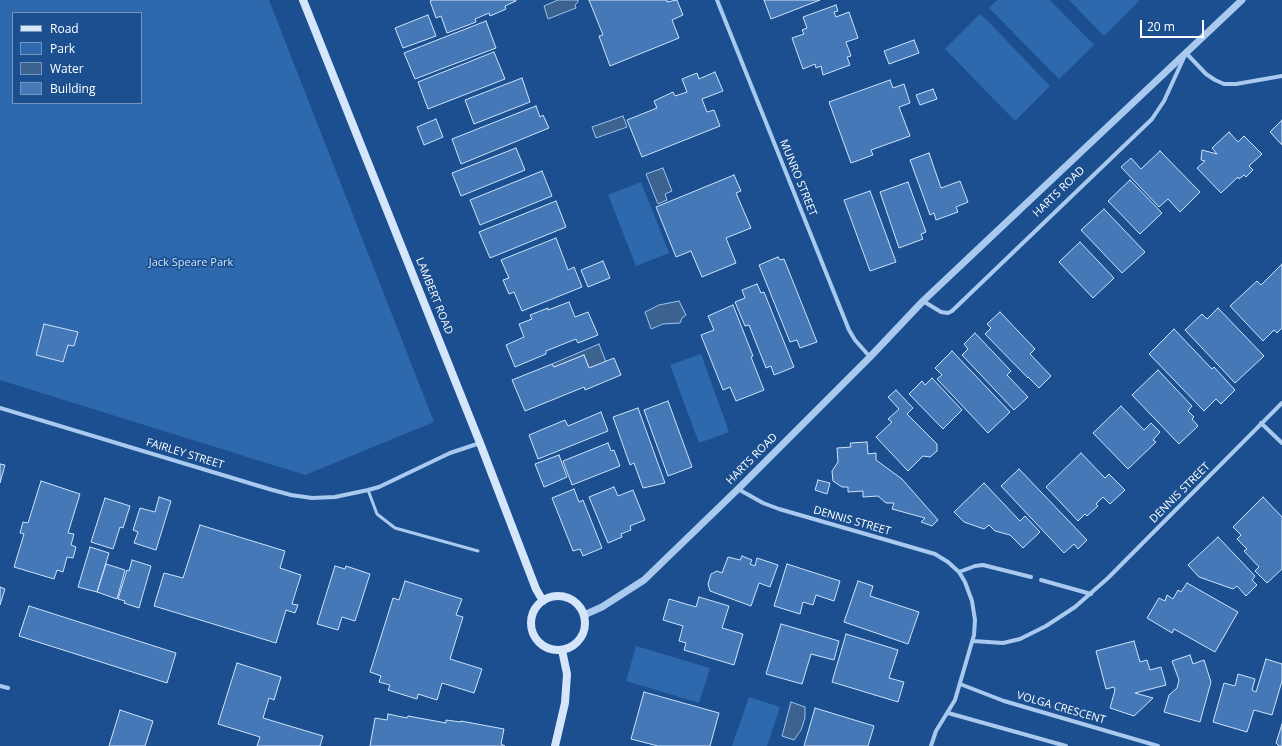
<!DOCTYPE html>
<html>
<head>
<meta charset="utf-8">
<style>
	body { margin:0 }
	#map { position:relative; width:1282px; height:746px; overflow:hidden; background:#1b4f8f; font-family:"Open Sans",sans-serif }
	canvas { display:block }
	.legend { position:absolute; left:12px; top:12px; width:130px; height:92px; box-sizing:border-box; background:#1b4f8f; border:1px solid #7695bc; margin:0; padding:5px 7px; list-style:none; font-size:12px; color:#fff }
	.legend li { display:flex; align-items:center; gap:8px; height:20px }
	.legend b { width:20px; border:1px solid #7695bc }
	.scale { position:absolute; left:1140px; top:20px; width:64px; height:18px; box-sizing:border-box; border:2px solid #fff; border-top:0; padding-left:5px; font-size:12px; line-height:14px; white-space:nowrap; color:#fff; -webkit-text-stroke:3px #1b4f8f; paint-order:stroke }
</style>
</head>
<body>
<div id="map">
<canvas width="1282" height="746"></canvas>
<ul class="legend">
<li><b style="height:5px;background:#d6e6fa"></b>Road</li>
<li><b style="height:11px;background:#2e69ad"></b>Park</li>
<li><b style="height:11px;background:#3c6290"></b>Water</li>
<li><b style="height:11px;background:#4478b7"></b>Building</li>
</ul>
<div class="scale">20 m</div>
</div>
<script>
const context = document.querySelector('canvas').getContext('2d');
context.lineJoin = 'round';
function fill(path, color) {
  context.fillStyle = color;
  context.fill(path, 'evenodd');
}
function poly(rows) {
  const path = new Path2D();
  for (const r of rows) {
    if (r.length === 3) {
      path.moveTo(r[0] + r[2], r[1]);
      path.arc(r[0], r[1], r[2], 0, 2 * Math.PI);
      continue;
    }
    path.moveTo(r[0], r[1]);
    for (let i = 2; i < r.length; i += 2) path.lineTo(r[i], r[i + 1]);
  }
  return path;
}
function stroke(path, color, width, dash) {
  context.strokeStyle = color;
  context.lineWidth = width;
  context.lineCap = dash ? 'butt' : 'round';
  context.setLineDash(dash || []);
  context.stroke(path);
}
function write(font, color, halo, rows, align = 'center') {
  context.font = font + ' "Open Sans",sans-serif';
  context.lineWidth = 3.5;
  context.setLineDash([]);
  context.textBaseline = 'middle';
  context.strokeStyle = halo;
  context.fillStyle = color;
  for (const [text, x, y, turn = 0] of rows) {
    context.save();
    context.translate(x, y);
    context.rotate((+turn || 0) * Math.PI / 180);
    context.textAlign = isNaN(turn) ? turn : align;
    if (halo) context.strokeText(text, 0, 0);
    context.fillText(text, 0, 0);
    context.restore();
  }
}
fill(poly([
	[0,0,269,0,434,422,305,475,0,380],
	[13,13,141,13,141,103,13,103],
	[997,0,1050,0,1094,45,1059,79,989,8],
	[1069,0,1137,0,1139,1,1104,36],
	[980,14,982,17,983,16,1050,86,1015,121,945,49],
	[641,182,669,253,636,266,608,195],
	[701,354,729,432,699,443,670,365],
	[636,646,710,668,699,703,626,681],
	[749,697,780,707,767,746,732,746]
]), '#2e69ad');
const water = poly([
	[558,0,578,0,578,2,575,5,576,8,548,19,544,6,558,0],
	[623,116,627,127,596,138,592,127,623,116],
	[663,168,672,191,665,194,667,200,658,204,646,174,663,168],
	[679,301,686,315,682,318,680,323,663,324,651,329,645,312,659,305,679,301],
	[599,344,606,362,589,368,584,355,554,367,552,364,599,344],
	[791,702,805,707,805,718,801,730,794,740,782,736,791,702]
]);
fill(water, '#3c6290');
stroke(water, '#9cc4f0', 1);
const building = poly([
	[432,0,516,0,516,1,505,6,506,9,490,16,489,13,475,19,476,22,447,33,441,16,436,18,430,1,432,0],
	[589,0,667,0,667,2,677,0,683,15,672,20,679,38,610,66,599,36,603,35,589,0],
	[764,0,820,0,771,19,764,0],
	[836,5,838,11,834,12,836,17,849,12,858,38,846,42,851,56,847,57,850,65,823,75,821,66,816,68,815,64,803,69,792,38,804,34,802,30,807,28,803,17,836,5],
	[428,15,436,36,403,48,395,28,428,15],
	[486,21,496,48,415,79,404,53,486,21],
	[914,40,919,53,889,64,884,51,914,40],
	[494,52,505,79,428,109,418,82,494,52],
	[715,72,723,91,702,99,707,112,714,110,720,126,642,157,627,120,657,108,654,101,673,92,675,96,687,92,682,79,697,73,699,79,715,72],
	[522,78,530,102,474,124,465,100,522,78],
	[890,80,893,88,904,84,910,103,899,107,910,136,871,150,873,155,851,163,829,102,890,80],
	[933,89,937,99,920,105,916,95,933,89],
	[536,106,540,117,543,115,549,128,461,164,452,139,536,106],
	[436,119,443,137,424,145,417,127,436,119],
	[1282,120,1282,145,1270,132,1282,120],
	[1229,132,1238,142,1244,136,1262,154,1249,166,1253,170,1246,177,1244,175,1239,179,1238,177,1221,193,1197,168,1205,161,1201,160,1202,150,1217,154,1212,148,1229,132],
	[516,148,525,170,461,196,452,173,516,148],
	[1160,151,1200,192,1180,212,1168,199,1159,207,1121,167,1131,158,1141,169,1160,151],
	[929,153,941,188,960,181,968,202,956,207,958,212,936,220,934,213,930,215,910,160,929,153],
	[542,171,552,196,480,225,470,200,542,171],
	[734,175,741,191,736,193,751,228,726,238,736,263,702,277,691,251,676,257,656,207,734,175],
	[1130,180,1162,213,1140,234,1108,201,1130,180],
	[908,182,926,232,921,234,923,239,899,248,880,192,908,182],
	[870,191,896,262,870,271,844,200,870,191],
	[556,201,566,227,490,258,479,232,556,201],
	[1104,209,1145,252,1122,273,1081,230,1104,209],
	[556,238,568,270,574,267,582,287,522,311,514,292,509,294,503,280,509,278,501,260,556,238],
	[1080,242,1114,278,1093,298,1059,262,1080,242],
	[778,257,780,260,784,259,817,342,800,348,797,340,790,342,759,265,778,257],
	[603,261,610,278,588,287,581,270,603,261],
	[1282,264,1282,328,1277,333,1274,330,1263,341,1230,306,1257,281,1261,285,1282,264],
	[757,284,761,293,764,292,794,367,774,375,771,366,766,368,749,325,745,326,735,302,745,298,742,290,757,284],
	[569,302,575,317,588,312,598,335,578,343,576,339,546,351,546,354,515,367,506,345,524,337,519,324,532,319,530,315,548,308,548,310,569,302],
	[733,305,753,356,751,357,764,390,736,401,730,387,723,390,701,335,714,330,708,316,733,305],
	[1218,308,1264,356,1235,383,1185,330,1202,314,1207,319,1218,308],
	[1000,312,1035,349,1030,354,1051,376,1039,388,1028,377,1028,378,985,334,991,328,987,324,1000,312],
	[44,324,78,332,74,346,68,345,63,362,36,355,44,324],
	[1174,329,1212,369,1214,367,1235,390,1221,404,1216,399,1204,411,1149,354,1174,329],
	[975,333,1011,371,1007,375,1028,397,1014,410,962,355,968,349,964,344,975,333],
	[952,351,1010,412,988,433,937,379,942,375,935,368,952,351],
	[584,355,589,368,614,358,621,375,585,390,584,387,525,411,512,380,552,364,554,367,584,355],
	[1158,370,1192,406,1188,411,1194,417,1192,419,1198,426,1179,444,1132,395,1158,370],
	[932,378,962,410,943,429,909,394,922,381,925,385,932,378],
	[896,390,913,408,907,414,937,444,937,451,930,457,923,456,908,471,876,437,892,422,888,419,899,409,888,397,896,390],
	[668,401,692,467,668,476,644,410,668,401],
	[1121,406,1144,430,1151,423,1160,432,1153,440,1156,442,1128,469,1093,433,1121,406],
	[638,408,665,483,643,488,634,463,630,465,613,417,638,408],
	[601,412,608,431,538,459,529,435,565,420,568,426,601,412],
	[867,442,868,454,876,453,876,460,902,479,938,520,932,526,921,522,925,518,892,509,894,503,886,503,878,496,863,497,863,491,848,492,848,487,842,487,833,481,832,471,838,462,837,448,851,447,850,443,867,442],
	[608,443,611,451,614,450,620,466,572,485,563,461,608,443],
	[1081,453,1105,478,1109,474,1125,490,1110,504,1103,497,1096,504,1098,506,1087,516,1085,514,1078,521,1046,487,1081,453],
	[559,455,567,477,544,487,535,464,559,455],
	[0,464,5,465,0,483,0,464],
	[1019,469,1087,540,1078,549,1074,544,1064,553,1001,486,1019,469],
	[818,480,830,483,827,494,815,490,818,480],
	[41,481,80,494,68,533,74,534,71,545,76,547,73,558,67,557,63,572,57,570,54,579,14,567,24,534,20,533,23,522,28,523,41,481],
	[984,483,1020,521,1025,516,1040,532,1023,548,1010,535,995,531,989,525,984,529,964,522,954,512,984,483],
	[614,487,618,496,633,490,645,520,630,526,631,530,621,534,622,537,608,543,589,497,614,487],
	[574,489,579,502,583,500,602,548,583,556,580,549,573,551,552,498,574,489],
	[159,497,171,501,156,550,134,543,138,532,133,530,140,508,155,512,159,497],
	[1263,497,1282,517,1282,569,1267,583,1255,571,1259,567,1244,551,1247,549,1237,539,1241,535,1233,527,1263,497],
	[105,498,130,506,123,528,120,527,113,549,91,542,105,498],
	[200,525,285,551,280,568,301,575,292,604,298,605,295,613,286,610,276,643,154,606,164,573,183,578,200,525],
	[1218,537,1255,576,1252,580,1257,585,1246,596,1237,586,1233,589,1199,577,1188,565,1218,537],
	[90,547,109,553,97,592,78,587,90,547],
	[742,556,752,560,750,564,755,566,757,558,778,565,770,587,759,583,751,606,710,591,708,584,711,574,717,571,722,573,728,557,740,560,742,556],
	[132,560,151,566,139,608,124,603,125,601,118,599,127,570,129,571,132,560],
	[106,564,125,570,117,599,97,592,106,564],
	[787,564,840,581,834,601,816,595,813,605,803,602,800,614,774,606,787,564],
	[335,566,345,569,346,566,370,574,355,621,342,617,338,630,317,624,335,566],
	[405,581,462,599,456,615,463,617,450,659,482,669,474,693,442,683,437,700,418,694,417,699,388,690,390,685,379,682,381,676,370,672,393,598,399,600,405,581],
	[858,581,873,586,870,596,919,612,908,644,844,622,858,581],
	[1187,583,1238,612,1215,652,1174,629,1172,633,1147,618,1159,598,1165,601,1167,595,1173,599,1178,590,1181,592,1187,583],
	[0,587,5,589,0,605,0,587],
	[699,597,729,606,722,628,743,634,734,665,684,650,686,643,679,641,683,626,663,620,669,599,696,607,699,597],
	[29,606,176,653,167,683,19,636,29,606],
	[781,624,839,641,834,660,811,654,802,684,766,674,781,624],
	[846,634,898,650,889,678,904,682,898,702,832,682,846,634],
	[1134,641,1140,662,1147,660,1150,670,1161,667,1166,685,1135,693,1153,698,1134,716,1110,708,1115,690,1114,687,1106,689,1096,651,1134,641],
	[1190,655,1193,664,1204,660,1211,682,1200,722,1164,712,1169,695,1177,688,1179,680,1172,661,1190,655],
	[1266,659,1282,664,1282,681,1272,715,1254,710,1247,732,1213,722,1224,683,1235,686,1238,674,1255,679,1252,690,1256,692,1266,659],
	[237,663,281,677,274,700,269,698,263,718,323,736,320,746,257,746,260,737,218,724,237,663],
	[644,692,719,713,710,746,658,746,631,739,644,692],
	[815,708,874,726,868,746,804,746,815,708],
	[120,710,153,721,145,746,109,746,120,710],
	[388,714,407,718,408,716,446,723,446,720,461,722,461,721,504,729,501,744,505,746,370,746,375,718,387,720,388,714],
	[1282,724,1282,746,1279,746,1276,743,1282,724]
]);
fill(building, '#4478b7');
stroke(building, '#cfe3fa', 1);
stroke(poly([
	[368,490,377,514,395,528,478,551]
]), '#a9c9ee', 3);
stroke(poly([
	[717,0,849,330,855,340,870,357],
	[923,301,941,312,948,313,952,311,1152,119,1164,101,1186,53,1206,74,1215,80,1224,84,1236,84,1282,76],
	[0,408,269,489,291,495,312,498,335,497,368,490,379,487,450,453,480,443],
	[1261,423,1282,443],
	[738,489,763,503,779,509,935,554,948,562,959,572,965,582,972,601,975,620,974,635,955,700,936,731,931,746],
	[959,572,975,566,983,565,1031,577],
	[1041,580,1091,594],
	[973,641,1003,643,1020,639,1046,626,1075,607,1108,578,1282,403],
	[960,684,1004,701,1158,746],
	[0,686,8,688],
	[948,713,1066,746]
]), '#a9c9ee', 4);
stroke(poly([
	[584,615,602,607,644,580,738,489,870,357,923,301,1242,0]
]), '#a9c9ee', 7);
stroke(poly([
	[303,0,480,443,536,589,543,601],
	[558,623,27],
	[555,746,565,703,567,674,562,650]
]), '#d6e6fa', 8);
write('11px', '#fff', '#1b4f8f', [
	["MUNRO STREET",798,178,68],
	["HARTS ROAD",1059,192,-44],
	["LAMBERT ROAD",434,296,68],
	["FAIRLEY STREET",185,454,17],
	["HARTS ROAD",752,459,-45],
	["DENNIS STREET",1180,493,-45],
	["DENNIS STREET",852,521,16],
	["VOLGA CRESCENT",1061,708,16]
]);
write('11px', '#cfe3fa', '#1b4f8f', [
	["Jack Speare Park",191,263]
]);
</script>
</body>
</html>
